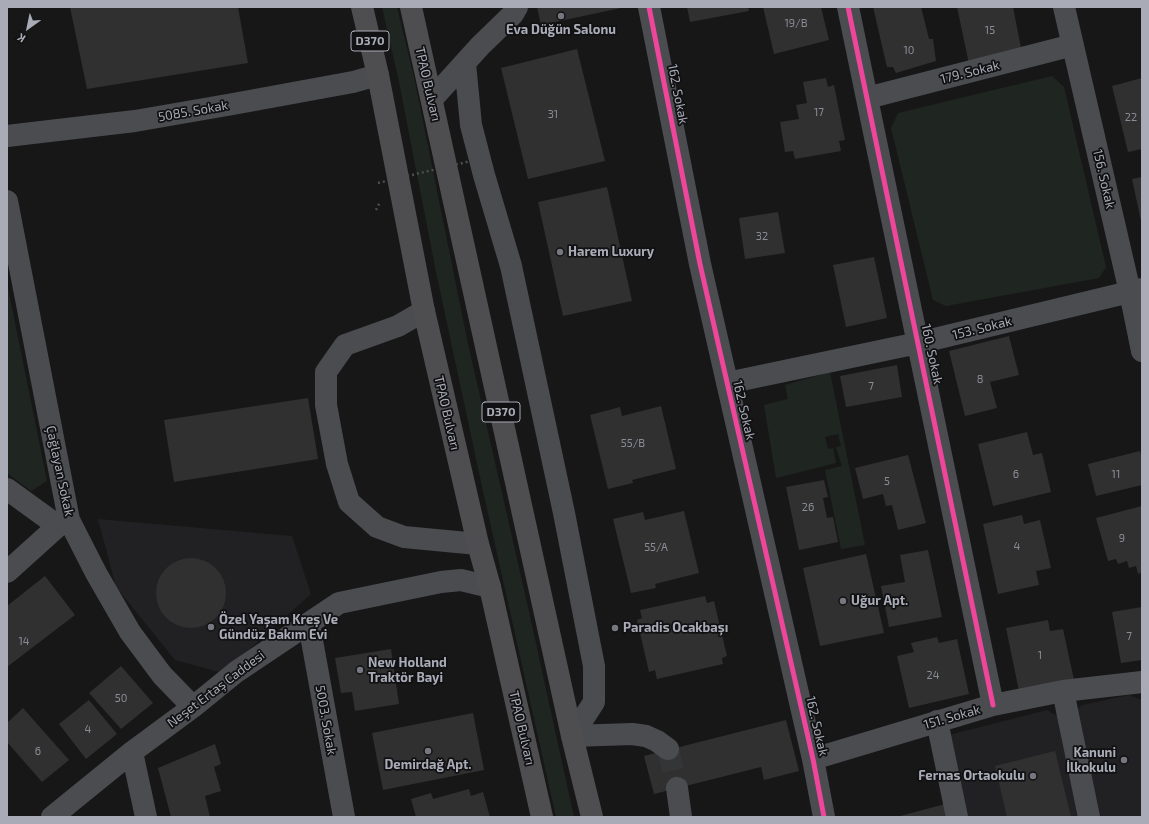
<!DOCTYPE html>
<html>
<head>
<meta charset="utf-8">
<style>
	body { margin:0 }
	#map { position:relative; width:1149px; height:824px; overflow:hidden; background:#171717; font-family:"Exo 2",sans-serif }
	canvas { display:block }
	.frame { position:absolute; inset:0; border:8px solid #a9acb7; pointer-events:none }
	.north { position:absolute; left:8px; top:8px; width:40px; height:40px; -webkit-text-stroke:3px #111113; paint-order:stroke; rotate:213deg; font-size:11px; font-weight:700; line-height:16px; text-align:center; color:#a9acb7 }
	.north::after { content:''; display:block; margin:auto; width:14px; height:18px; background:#a9acb7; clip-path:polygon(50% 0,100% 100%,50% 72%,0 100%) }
</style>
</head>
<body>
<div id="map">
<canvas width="1149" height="824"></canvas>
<div class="frame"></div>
<div class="north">K</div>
</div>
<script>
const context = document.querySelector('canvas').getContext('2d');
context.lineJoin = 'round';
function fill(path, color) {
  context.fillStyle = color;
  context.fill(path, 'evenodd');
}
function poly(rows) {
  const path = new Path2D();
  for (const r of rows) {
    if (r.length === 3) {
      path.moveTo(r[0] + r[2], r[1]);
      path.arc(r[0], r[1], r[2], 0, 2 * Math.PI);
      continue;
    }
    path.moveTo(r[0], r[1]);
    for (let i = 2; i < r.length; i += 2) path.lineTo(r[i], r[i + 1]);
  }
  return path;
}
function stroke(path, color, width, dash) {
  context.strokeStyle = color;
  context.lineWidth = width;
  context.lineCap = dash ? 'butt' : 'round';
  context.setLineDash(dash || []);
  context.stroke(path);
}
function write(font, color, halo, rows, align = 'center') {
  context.font = font + ' "Exo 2",sans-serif';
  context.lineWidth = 3.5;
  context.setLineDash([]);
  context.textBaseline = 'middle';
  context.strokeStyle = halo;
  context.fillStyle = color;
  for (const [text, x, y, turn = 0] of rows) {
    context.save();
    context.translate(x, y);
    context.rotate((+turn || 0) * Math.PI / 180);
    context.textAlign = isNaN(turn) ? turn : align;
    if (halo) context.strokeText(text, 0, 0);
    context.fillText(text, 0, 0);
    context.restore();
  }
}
fill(poly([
	[98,519,292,536,311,594,223,673,175,660,116,587],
	[1129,695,1142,700,1142,817,967,817,949,735,1047,710,1055,715,1075,711,1082,705]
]), '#212123');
fill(poly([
	[382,7,397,7,414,77,468,344,528,607,574,817,556,817,481,482,436,272,399,82],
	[1052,76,1064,87,1106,267,1099,278,946,306,933,300,891,128,898,113],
	[7,283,47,481,31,491,7,473],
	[830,372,865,545,841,549,825,470,842,466,836,447,841,446,838,434,825,437,828,449,833,448,836,463,776,478,764,405,788,399,785,385]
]), '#1f2621');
fill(poly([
	[70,7,238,7,248,63,87,89],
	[537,7,621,7,621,8,541,25],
	[687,7,748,7,749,11,690,22],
	[763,7,821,7,829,40,774,54],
	[873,7,921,7,929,39,933,39,936,61,896,73,893,67,887,67],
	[957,7,1013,7,1022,53,969,64],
	[577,49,605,161,528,179,501,68],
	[826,78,828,87,834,85,845,140,839,141,841,151,795,159,793,151,785,152,780,122,799,119,796,105,807,103,803,82],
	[1142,78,1142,149,1128,152,1112,86],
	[1142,177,1142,221,1141,221,1132,179],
	[607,187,632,301,563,316,538,202],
	[778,212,785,253,745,259,739,218],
	[874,257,887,318,846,327,833,265],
	[1009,336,1019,375,990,382,997,408,965,416,949,351],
	[897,365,902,397,846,407,840,376],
	[308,398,318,459,174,482,164,420],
	[661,406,676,469,632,480,633,483,608,489,590,415,620,407,622,416],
	[1027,432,1033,455,1042,453,1051,492,993,506,978,444],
	[1140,451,1142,459,1142,485,1096,496,1088,464],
	[908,455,926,523,898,530,892,505,886,506,883,494,863,499,855,468],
	[824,480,828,497,823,498,827,518,833,517,838,542,799,550,786,487],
	[1142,506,1142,572,1138,574,1136,566,1129,568,1127,561,1118,564,1116,559,1108,561,1096,518],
	[684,511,699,573,655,584,656,588,631,593,613,519,643,512,645,520],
	[1022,515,1024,524,1040,520,1051,568,1036,571,1039,585,998,594,983,524],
	[928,550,942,617,889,627,881,586,905,582,900,555],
	[866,554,884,633,820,646,803,568],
	[191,593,35],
	[45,576,75,615,7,667,7,606],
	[705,596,707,603,714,601,727,656,722,658,723,664,657,679,655,670,649,672,637,620,642,618,640,610],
	[1142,607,1142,660,1121,663,1112,612],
	[1048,620,1050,631,1063,629,1074,680,1019,691,1006,628],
	[937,637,939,643,957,639,969,694,909,708,897,656,914,652,911,643],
	[391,649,399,704,355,711,352,692,341,693,335,658],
	[121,666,153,703,121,729,89,693],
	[89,700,117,734,86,759,59,724],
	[23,708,69,760,42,782,7,742,7,723],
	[473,713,484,770,383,790,372,733],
	[786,720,799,771,764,780,761,767,654,794,644,756],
	[215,744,221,764,214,767,221,791,205,796,210,817,171,817,158,768],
	[1055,751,1071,817,1007,817,995,766],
	[469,789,471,796,483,792,490,817,416,817,411,799,431,793,433,799],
	[949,803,952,817,900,817,900,816]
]), '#303031');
stroke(poly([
	[668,749,677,788]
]), '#343537', 22, [22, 11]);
stroke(poly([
	[376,210,380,202]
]), '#4d4e51', 2.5, [2, 3]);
stroke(poly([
	[649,7,700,264,813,759,824,817],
	[848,7,993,705],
	[1064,7,1130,292,1142,351],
	[465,63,471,125,484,175,511,266,564,513,594,666,594,702,572,736],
	[867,98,1073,45],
	[432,99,480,46,513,14,517,7],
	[7,136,135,121,233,104,353,82,378,75],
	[7,201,69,520,96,573,130,632,162,675,193,707],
	[424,311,398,326,345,345,326,372,326,405,337,464,349,502,377,527,404,537,478,544],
	[727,383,918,343,1142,289],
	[7,489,58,526],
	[7,572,58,526,69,520],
	[309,624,344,817],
	[1063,691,1089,817],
	[937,721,957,817],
	[572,736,632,734,646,736,657,741,668,749],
	[132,752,146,817],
	[813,759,993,705,1063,691,1142,682],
	[677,788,681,817],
	[52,817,132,752,193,707,236,672,339,603,441,582,461,580,490,587]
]), '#4b4c50', 22);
stroke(poly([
	[362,7,378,75,424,311,478,544,490,587,542,817],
	[411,7,572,736,592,817]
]), '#4e4e51', 22);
stroke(poly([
	[378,183,488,157]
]), '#4d4e51', 2.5, [2, 3]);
stroke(poly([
	[649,7,700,264,813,759,824,817],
	[848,7,993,705]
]), '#ed469a', 5);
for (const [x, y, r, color] of [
	[561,16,4,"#76787f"],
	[560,252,4,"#76787f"],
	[843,601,4,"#76787f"],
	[211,627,4,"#76787f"],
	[615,628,4,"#76787f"],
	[360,670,4,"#76787f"],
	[428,751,4,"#76787f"],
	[1124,760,4,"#76787f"],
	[1033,776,4,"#76787f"]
]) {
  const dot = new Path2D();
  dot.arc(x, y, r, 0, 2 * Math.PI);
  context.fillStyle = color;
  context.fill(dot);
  stroke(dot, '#111113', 1.5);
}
write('11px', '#8b8d96', null, [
	["19/B",796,23],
	["15",990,30],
	["10",909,50],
	["17",819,112],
	["31",553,114],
	["22",1131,117],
	["32",762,236],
	["8",980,379],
	["7",871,386],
	["55/B",633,443],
	["6",1016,474],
	["11",1116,474],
	["5",887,481],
	["26",808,507],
	["9",1122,538],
	["4",1017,546],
	["55/A",656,547],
	["7",1129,636],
	["14",24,641],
	["1",1040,655],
	["24",933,675],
	["50",121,698],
	["4",88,729],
	["6",38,751]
]);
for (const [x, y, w] of [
	[370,41,38],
	[501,412,38]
]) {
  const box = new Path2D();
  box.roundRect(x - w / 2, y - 10, w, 20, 3);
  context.fillStyle = '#111113';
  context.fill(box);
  stroke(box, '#a9acb7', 1);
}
write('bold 12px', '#a9acb7', null, [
	["D370",370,41],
	["D370",501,412]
]);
write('bold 13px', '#a9acb7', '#111113', [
	["Eva Düğün Salonu",561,30,"center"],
	["Harem Luxury",568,252],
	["Uğur Apt.",851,601],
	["Özel Yaşam Kreş Ve",219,620],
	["Gündüz Bakım Evi",219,635],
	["Paradis Ocakbaşı",623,628],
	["New Holland",368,663],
	["Traktör Bayi",368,678],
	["Kanuni",1116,753,"right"],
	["İlkokulu",1116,768,"right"],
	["Demirdağ Apt.",428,765,"center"],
	["Fernas Ortaokulu",1025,776,"right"]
], 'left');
write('13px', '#a9acb7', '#111113', [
	["179. Sokak",970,72,-14],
	["TPAO Bulvarı",428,84,77],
	["162. Sokak",678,94,79],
	["5085. Sokak",193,111,-10],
	["156. Sokak",1104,179,77],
	["153. Sokak",982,328,-14],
	["160. Sokak",932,354,78],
	["162. Sokak",744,410,77],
	["TPAO Bulvarı",447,413,77],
	["Çağlayan Sokak",60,471,78],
	["Neşet Ertaş Caddesi",216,689,-37],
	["151. Sokak",952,717,-16],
	["5003. Sokak",326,720,80],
	["162. Sokak",817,726,77],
	["TPAO Bulvarı",522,728,77]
]);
</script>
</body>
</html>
